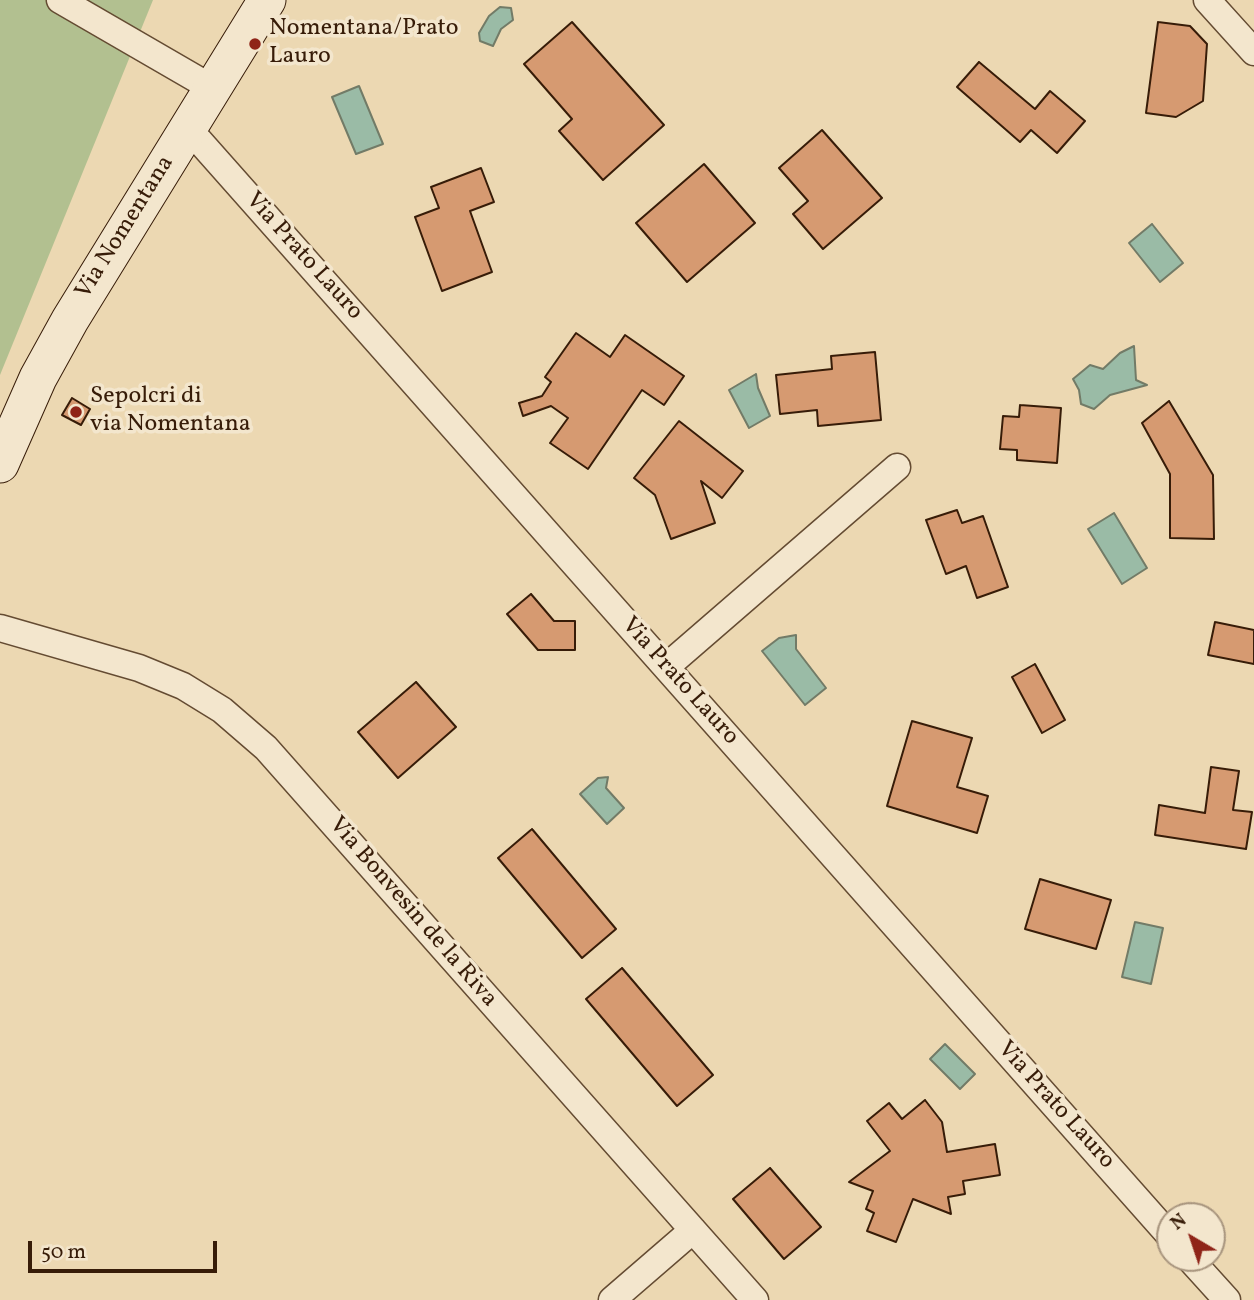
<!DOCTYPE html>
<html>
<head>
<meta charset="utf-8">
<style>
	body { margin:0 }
	#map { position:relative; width:1254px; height:1300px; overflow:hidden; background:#ecd8b2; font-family:Vollkorn,serif }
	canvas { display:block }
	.north { position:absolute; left:1156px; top:1202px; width:70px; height:70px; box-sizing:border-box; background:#f3e6cd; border:2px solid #a8957e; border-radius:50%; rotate:321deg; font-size:19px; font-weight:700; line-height:28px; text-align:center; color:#371c08 }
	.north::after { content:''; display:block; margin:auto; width:24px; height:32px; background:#8f2418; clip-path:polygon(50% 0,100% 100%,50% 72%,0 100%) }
	.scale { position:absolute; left:28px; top:1241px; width:189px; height:32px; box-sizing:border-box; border:4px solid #371c08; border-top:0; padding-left:9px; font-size:21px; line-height:24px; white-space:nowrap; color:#371c08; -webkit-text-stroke:5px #f3e6cd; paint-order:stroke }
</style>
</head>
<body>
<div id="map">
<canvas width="1254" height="1300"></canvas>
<div class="north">N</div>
<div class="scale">50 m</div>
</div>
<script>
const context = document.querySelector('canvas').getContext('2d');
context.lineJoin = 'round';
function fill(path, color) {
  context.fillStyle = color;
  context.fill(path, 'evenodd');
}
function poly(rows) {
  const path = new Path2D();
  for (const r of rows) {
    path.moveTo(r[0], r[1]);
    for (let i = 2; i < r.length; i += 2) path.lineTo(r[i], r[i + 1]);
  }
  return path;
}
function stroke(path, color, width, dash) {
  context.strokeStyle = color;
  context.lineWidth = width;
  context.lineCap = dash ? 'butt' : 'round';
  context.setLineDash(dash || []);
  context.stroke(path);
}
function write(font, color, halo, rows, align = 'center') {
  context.font = font + ' Vollkorn,serif';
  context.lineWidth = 7;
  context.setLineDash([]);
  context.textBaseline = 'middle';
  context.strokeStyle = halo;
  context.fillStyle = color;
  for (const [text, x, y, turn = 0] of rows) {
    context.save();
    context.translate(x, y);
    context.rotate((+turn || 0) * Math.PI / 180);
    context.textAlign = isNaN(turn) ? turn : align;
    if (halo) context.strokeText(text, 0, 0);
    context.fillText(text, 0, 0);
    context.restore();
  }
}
fill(poly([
	[0,0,153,0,0,375]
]), '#b2c090');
const water = poly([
	[500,7,511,8,513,20,501,29,493,46,480,41,479,33,489,16,500,7],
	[359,86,383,144,356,154,332,97,359,86],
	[1152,224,1183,263,1160,282,1129,243,1152,224],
	[1134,346,1136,380,1147,385,1110,395,1094,409,1081,404,1079,390,1073,379,1090,365,1103,369,1120,353,1134,346],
	[756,374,758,388,770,416,749,428,729,390,756,374],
	[1114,513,1147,568,1122,584,1088,529,1114,513],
	[796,635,796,649,826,688,805,705,762,651,779,638,796,635],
	[608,777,606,788,624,808,607,824,580,794,598,778,608,777],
	[1135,922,1163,928,1151,984,1122,977,1135,922],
	[945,1044,975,1074,960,1089,930,1059,945,1044]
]);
fill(water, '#9abba6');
stroke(water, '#727b67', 2);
const building = poly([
	[572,22,664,125,603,180,559,131,572,119,524,64,572,22],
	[1158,22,1190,26,1207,44,1203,101,1176,117,1146,113,1158,22],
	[979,62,1035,109,1050,91,1085,121,1057,153,1031,130,1020,142,957,87,979,62],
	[822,130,882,198,823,249,793,214,808,201,779,168,822,130],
	[704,164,755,223,687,282,636,223,704,164],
	[481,168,494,202,470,211,492,272,442,291,415,217,439,208,431,187,481,168],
	[576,333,610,357,625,335,684,376,664,405,642,390,588,469,550,443,568,418,551,406,523,416,519,403,542,396,551,382,545,377,576,333],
	[875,352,881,420,818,426,817,410,780,414,776,375,832,369,831,356,875,352],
	[72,398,90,409,81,425,62,415,72,398],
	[1169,401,1213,475,1214,539,1170,538,1170,474,1142,423,1169,401],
	[1020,405,1061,408,1057,463,1017,460,1017,450,1000,449,1003,416,1019,417,1020,405],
	[679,421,743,471,722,498,701,481,715,523,671,539,655,495,634,478,679,421],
	[957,510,962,523,983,516,1008,587,977,598,966,566,946,574,926,520,957,510],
	[531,594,554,621,575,621,575,650,538,650,507,614,531,594],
	[1215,622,1254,630,1254,664,1208,655,1215,622],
	[1035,664,1065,720,1042,733,1012,677,1035,664],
	[416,682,456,727,398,778,358,732,416,682],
	[912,721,972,738,957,787,988,796,977,833,887,806,912,721],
	[1211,767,1239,771,1233,810,1252,812,1246,849,1155,835,1159,805,1205,813,1211,767],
	[532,829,616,929,582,958,498,858,532,829],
	[1040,879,1111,900,1096,949,1025,929,1040,879],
	[622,968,713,1075,677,1106,586,999,622,968],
	[925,1100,942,1122,947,1152,995,1144,1000,1175,963,1181,965,1194,948,1197,951,1214,913,1199,896,1242,867,1231,874,1213,866,1209,873,1191,849,1182,890,1151,867,1121,889,1103,902,1119,925,1100],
	[770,1168,821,1227,784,1259,733,1199,770,1168]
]);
fill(building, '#d69a71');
stroke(building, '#371c08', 2);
const street = poly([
	[60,0,212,88],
	[1207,0,1254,52],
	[188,128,1170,1236],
	[0,628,139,668,183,686,222,710,266,748,755,1300],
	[666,667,897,467],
	[1189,1258,1227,1300],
	[612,1300,693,1230]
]);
const secondary = poly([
	[0,464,38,378,70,320,267,0]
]);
stroke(street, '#644b32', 29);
stroke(secondary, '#371c08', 39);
stroke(street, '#f3e6cd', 26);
stroke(secondary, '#f3e6cd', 37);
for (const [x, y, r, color] of [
	[255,44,7,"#8f2418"],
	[76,412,7,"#8f2418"]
]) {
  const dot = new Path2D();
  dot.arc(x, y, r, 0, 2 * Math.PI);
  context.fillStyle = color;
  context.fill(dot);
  stroke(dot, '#f3e6cd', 2.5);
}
write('24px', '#371c08', '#f3e6cd', [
	["Nomentana/Prato",269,30],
	["Lauro",269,58],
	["Sepolcri di",90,398],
	["via Nomentana",90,426]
], 'left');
write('24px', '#371c08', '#f3e6cd', [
	["Via Nomentana",126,228,-58],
	["Via Prato Lauro",303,257,48],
	["Via Prato Lauro",679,682,48],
	["Via Bonvesin de la Riva",412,913,49],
	["Via Prato Lauro",1055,1106,48]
]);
</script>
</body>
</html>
